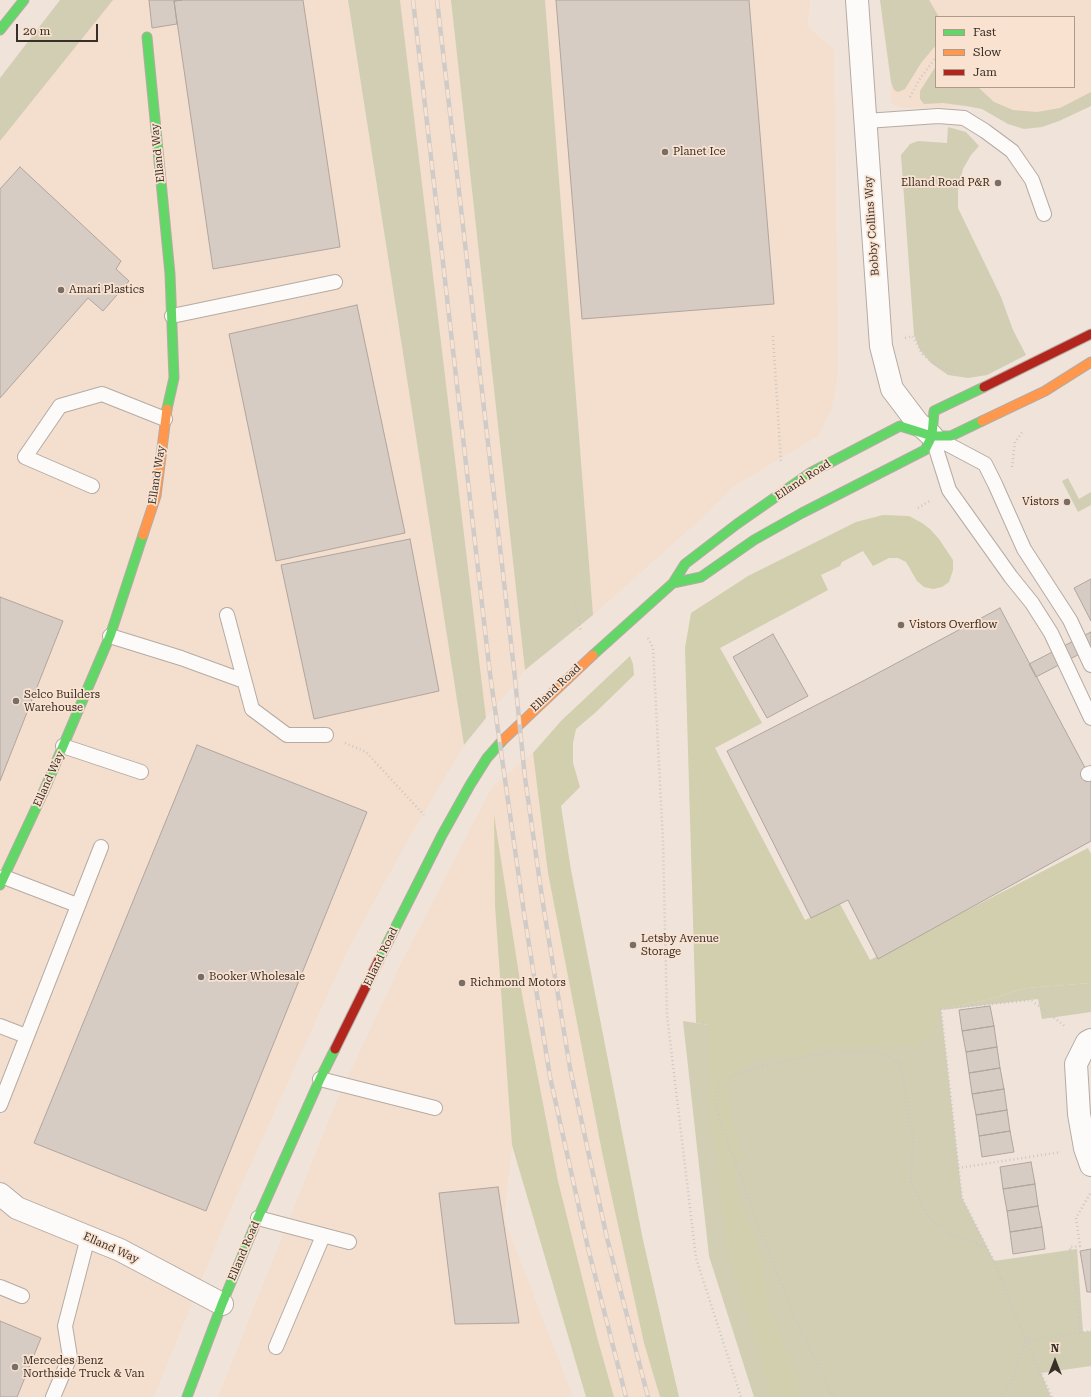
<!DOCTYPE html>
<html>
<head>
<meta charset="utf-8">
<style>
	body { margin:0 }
	#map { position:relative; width:1091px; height:1397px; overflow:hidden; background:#f0e3da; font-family:"Roboto Serif",serif }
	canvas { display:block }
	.legend { position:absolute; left:935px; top:16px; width:140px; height:72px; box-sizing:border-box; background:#fae2d0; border:1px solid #ac9a8d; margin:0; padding:5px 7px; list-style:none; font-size:12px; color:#382f28 }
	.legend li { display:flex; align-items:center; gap:8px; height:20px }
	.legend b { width:20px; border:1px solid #ac9a8d }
	.north { position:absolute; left:1035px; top:1341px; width:40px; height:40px; -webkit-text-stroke:3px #fae2d0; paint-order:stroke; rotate:0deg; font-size:11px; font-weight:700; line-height:16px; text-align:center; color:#382f28 }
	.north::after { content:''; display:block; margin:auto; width:14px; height:18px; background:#382f28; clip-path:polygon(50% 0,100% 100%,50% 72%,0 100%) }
	.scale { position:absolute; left:16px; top:24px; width:82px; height:18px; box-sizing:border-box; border:2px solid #382f28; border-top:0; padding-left:5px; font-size:12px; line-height:14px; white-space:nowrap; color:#382f28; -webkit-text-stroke:3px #fae2d0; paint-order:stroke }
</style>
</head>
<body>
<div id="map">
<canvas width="1091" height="1397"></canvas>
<ul class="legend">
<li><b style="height:5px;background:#63d668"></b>Fast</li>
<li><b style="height:5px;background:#ff974d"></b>Slow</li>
<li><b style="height:5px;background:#b3261e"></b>Jam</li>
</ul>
<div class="north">N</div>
<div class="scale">20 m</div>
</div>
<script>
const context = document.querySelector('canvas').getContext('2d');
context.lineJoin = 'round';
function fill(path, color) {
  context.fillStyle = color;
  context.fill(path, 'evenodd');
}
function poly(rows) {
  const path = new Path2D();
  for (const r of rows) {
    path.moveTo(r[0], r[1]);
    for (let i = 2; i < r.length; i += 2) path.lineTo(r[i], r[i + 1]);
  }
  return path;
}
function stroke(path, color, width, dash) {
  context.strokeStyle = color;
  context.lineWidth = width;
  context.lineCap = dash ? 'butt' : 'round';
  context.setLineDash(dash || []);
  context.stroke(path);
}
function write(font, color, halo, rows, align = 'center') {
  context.font = font + ' "Roboto Serif",serif';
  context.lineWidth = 3.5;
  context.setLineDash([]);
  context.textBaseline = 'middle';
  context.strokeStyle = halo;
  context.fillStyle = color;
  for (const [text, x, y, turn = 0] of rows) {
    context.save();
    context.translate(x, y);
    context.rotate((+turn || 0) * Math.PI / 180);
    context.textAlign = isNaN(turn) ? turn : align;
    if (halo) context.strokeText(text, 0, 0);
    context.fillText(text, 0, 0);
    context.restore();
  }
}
fill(poly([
	[113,0,348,0,464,745,410,836,349,947,226,1219,154,1397,0,1397,0,141],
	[400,0,451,0,525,670,486,718],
	[545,0,810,0,807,26,834,50,838,371,832,408,818,436,734,486,696,523,593,615],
	[882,0,1091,0,1091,106,1059,121,1042,127,1024,129,1008,124,982,109,966,106,921,108,902,108,891,103,891,82,882,22],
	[936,17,1074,17,1074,87,936,87],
	[533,753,548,873,603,1157,644,1343,660,1397,614,1397,597,1337,558,1181,523,1000,494,819,495,906,512,1145,504,1219,573,1397,218,1397,337,1100,403,960,492,787]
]), '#f4decd');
fill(poly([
	[60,0,113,0,0,141,0,78],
	[348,0,400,0,486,718,464,745],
	[451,0,545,0,593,615,525,670],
	[880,0,929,0,939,17,936,17,936,45,921,63,905,89,898,92,894,90,891,82],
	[936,66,936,87,978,87,994,102,1013,110,1037,112,1060,108,1091,92,1091,106,1059,121,1042,127,1024,129,1008,124,982,109,966,106,943,103,924,104,920,99,920,91],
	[948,127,966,132,979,146,971,155,963,169,958,190,958,208,1001,297,1013,330,1026,355,987,375,968,378,948,375,931,363,920,350,914,335,901,155,910,144,918,141,947,143],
	[1068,478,1079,499,1091,492,1091,505,1078,512,1062,481],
	[1091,983,1091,1012,1042,1019,1038,999,941,1010,962,1198,994,1261,1077,1249,1083,1332,1091,1331,1091,1366,1041,1373,1051,1397,754,1397,709,1256,683,1021,708,1025,941,1009,986,1000,1026,988]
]), '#d1ceb4');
fill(poly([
	[883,515,909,516,922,523,930,529,939,539,953,560,953,570,949,582,942,587,933,589,924,587,917,581,906,562,898,558,889,558,873,566,863,551,842,562,840,566,821,575,828,590,720,648,762,723,715,748,805,920,840,904,870,960,1088,848,1091,854,1091,983,1026,988,986,1000,941,1009,930,1036,914,1045,879,1045,846,1050,827,1047,797,1058,759,1057,737,1073,725,1086,740,1152,734,1178,744,1214,762,1256,769,1309,794,1370,802,1397,772,1397,727,1250,710,1105,708,1025,696,1023,685,648,691,613,748,576,856,522],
	[630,656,633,664,634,675,596,712,576,729,573,743,573,763,580,787,561,806,571,870,643,1240,679,1397,660,1397,644,1343,603,1157,548,873,533,753,561,721],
	[494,815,523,1000,558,1181,597,1337,614,1397,586,1397,512,1145,495,906]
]), '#d1cfae');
const building = poly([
	[149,0,182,0,174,1,177,24,152,28,149,0],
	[182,0,303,0,340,247,213,269,174,1,182,0],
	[556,0,749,0,774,304,582,319,556,0],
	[20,167,121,261,116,269,129,281,103,311,88,298,0,398,0,189,20,167],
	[357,305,405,533,276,561,229,334,357,305],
	[410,539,439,691,314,719,281,565,410,539],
	[1091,579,1091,621,1074,588,1091,579],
	[0,597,63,621,0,781,0,597],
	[1000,608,1091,779,1091,841,878,959,848,900,811,918,727,751,863,681,1000,608],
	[1091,632,1091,648,1036,677,1029,664,1091,632],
	[773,634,808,696,767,718,733,657,773,634],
	[197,745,367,812,206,1211,34,1143,197,745],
	[990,1006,994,1026,962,1031,959,1010,990,1006],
	[994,1026,997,1047,966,1052,962,1031,994,1026],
	[997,1047,1000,1068,969,1073,966,1052,997,1047],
	[1000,1068,1004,1089,972,1094,969,1073,1000,1068],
	[1004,1089,1007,1110,976,1115,972,1094,1004,1089],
	[1007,1110,1010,1131,979,1136,976,1115,1007,1110],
	[1010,1131,1014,1152,982,1157,979,1136,1010,1131],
	[1031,1162,1035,1184,1003,1189,1000,1167,1031,1162],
	[1035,1184,1038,1206,1007,1211,1003,1189,1035,1184],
	[498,1187,519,1323,455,1324,439,1193,498,1187],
	[1038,1206,1042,1227,1010,1232,1007,1211,1038,1206],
	[1042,1227,1045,1249,1013,1254,1010,1232,1042,1227],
	[1091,1249,1091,1292,1087,1292,1080,1251,1091,1249],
	[0,1321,41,1338,17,1397,0,1397,0,1321]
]);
fill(building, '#d6ccc4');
stroke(building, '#b0a69f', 1);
const lane = poly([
	[866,121,938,116,964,118,985,131,1012,151,1032,180,1044,214],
	[172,316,335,282],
	[932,436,949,490,1011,577,1032,603,1051,633,1091,718],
	[936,438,985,464,995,484,1024,549,1070,620,1091,665],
	[92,486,25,457,60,406,102,394,165,419],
	[227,615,252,709,287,735,326,735],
	[110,636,181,658,244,681],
	[63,746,141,772],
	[1088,774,1091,773],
	[4,877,77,905],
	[0,1026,26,1036],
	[320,1079,435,1108],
	[0,1105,101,847],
	[258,1218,349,1242],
	[0,1287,22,1296],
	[276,1347,323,1236],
	[53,1397,70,1357,65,1326,88,1237]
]);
const street = poly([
	[857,0,881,346,892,389,917,422,932,436],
	[1091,1040,1087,1042,1076,1064,1079,1114,1085,1148,1091,1165],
	[0,1194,17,1208,120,1250,222,1304]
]);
const fast = poly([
	[0,30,24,0],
	[147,37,170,274,174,378,167,409],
	[673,583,701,577,754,540,802,513,925,450,932,436,934,411,984,387],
	[593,655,673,583,685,564,737,524,810,473,900,426,932,436,951,436,982,421],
	[0,885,43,793,110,636,143,535],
	[379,960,442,835,470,785,487,758,502,741],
	[187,1397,222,1304,258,1218,320,1079,335,1049]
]);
const slow = poly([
	[982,421,1045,391,1091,362],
	[143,535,156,496,167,409],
	[502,741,593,655]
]);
const jam = poly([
	[984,387,1091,334],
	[335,1049,379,960]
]);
stroke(lane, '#b5aba4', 16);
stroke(street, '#b5aba4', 24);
stroke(fast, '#b5aba4', 11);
stroke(slow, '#b5aba4', 11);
stroke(jam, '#b5aba4', 11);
stroke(poly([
	[910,97,919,80,936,57],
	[773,336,781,463],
	[905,338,912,336,923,355,932,362,945,369,956,372],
	[1012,467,1015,442,1023,431],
	[918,508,931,500],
	[575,601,581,632],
	[648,638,653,648,663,842,667,1015,696,1258,741,1397],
	[345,743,366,752,424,815],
	[958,1168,1061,1152],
	[1081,1333,1070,1247,1080,1246,1076,1218,1091,1192],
	[833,1397,793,1313,763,1239,715,1105,718,1087,731,1075,777,1063,834,1051,878,1052,898,1062,904,1085,913,1139,911,1182,928,1217,953,1236,987,1247],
	[1000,1397,1011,1383,1026,1341,1091,1331],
	[1052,1397,1026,1341,994,1261,962,1198,941,1009,1031,1000,1066,1027]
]), '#ccc7c3', 2.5, [1, 3]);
stroke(lane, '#fdfbf9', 14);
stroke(street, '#fdfbf9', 22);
stroke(fast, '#63d668', 9);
stroke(slow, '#ff974d', 9);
stroke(jam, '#b3261e', 9);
const rail = poly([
	[413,0,490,674,524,913,550,1077,588,1248,626,1397],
	[437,0,514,669,525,778,543,904,570,1068,607,1238,648,1397]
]);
stroke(rail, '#cfcbc8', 4.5);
stroke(rail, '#fae2d0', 3, [9]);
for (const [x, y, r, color] of [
	[665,152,4,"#786e66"],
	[998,183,4,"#786e66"],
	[61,290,4,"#786e66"],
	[1067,502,4,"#786e66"],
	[901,625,4,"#786e66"],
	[16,701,4,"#786e66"],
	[633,945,4,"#786e66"],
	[201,977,4,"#786e66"],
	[462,983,4,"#786e66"],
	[15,1367,4,"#786e66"]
]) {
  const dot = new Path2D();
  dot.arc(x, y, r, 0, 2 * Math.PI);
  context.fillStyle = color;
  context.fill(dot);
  stroke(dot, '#fae2d0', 1.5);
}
write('11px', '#382f28', '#fae2d0', [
	["Planet Ice",673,152],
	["Elland Road P&R",990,183,"right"],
	["Amari Plastics",69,290],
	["Vistors",1059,502,"right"],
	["Vistors Overflow",909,625],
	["Selco Builders",24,695],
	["Warehouse",24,708],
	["Letsby Avenue",641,939],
	["Storage",641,952],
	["Booker Wholesale",209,977],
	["Richmond Motors",470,983],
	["Mercedes Benz",23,1361],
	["Northside Truck & Van",23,1374]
], 'left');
write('11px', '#382f28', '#fae2d0', [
	["Elland Way",158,153,-96],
	["Bobby Collins Way",872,226,-94],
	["Elland Way",157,475,-81],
	["Elland Road",803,480,-33],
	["Elland Road",556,688,-43],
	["Elland Way",49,779,-66],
	["Elland Road",381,957,-64],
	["Elland Way",111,1248,24],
	["Elland Road",244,1251,-67]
]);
</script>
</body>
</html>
